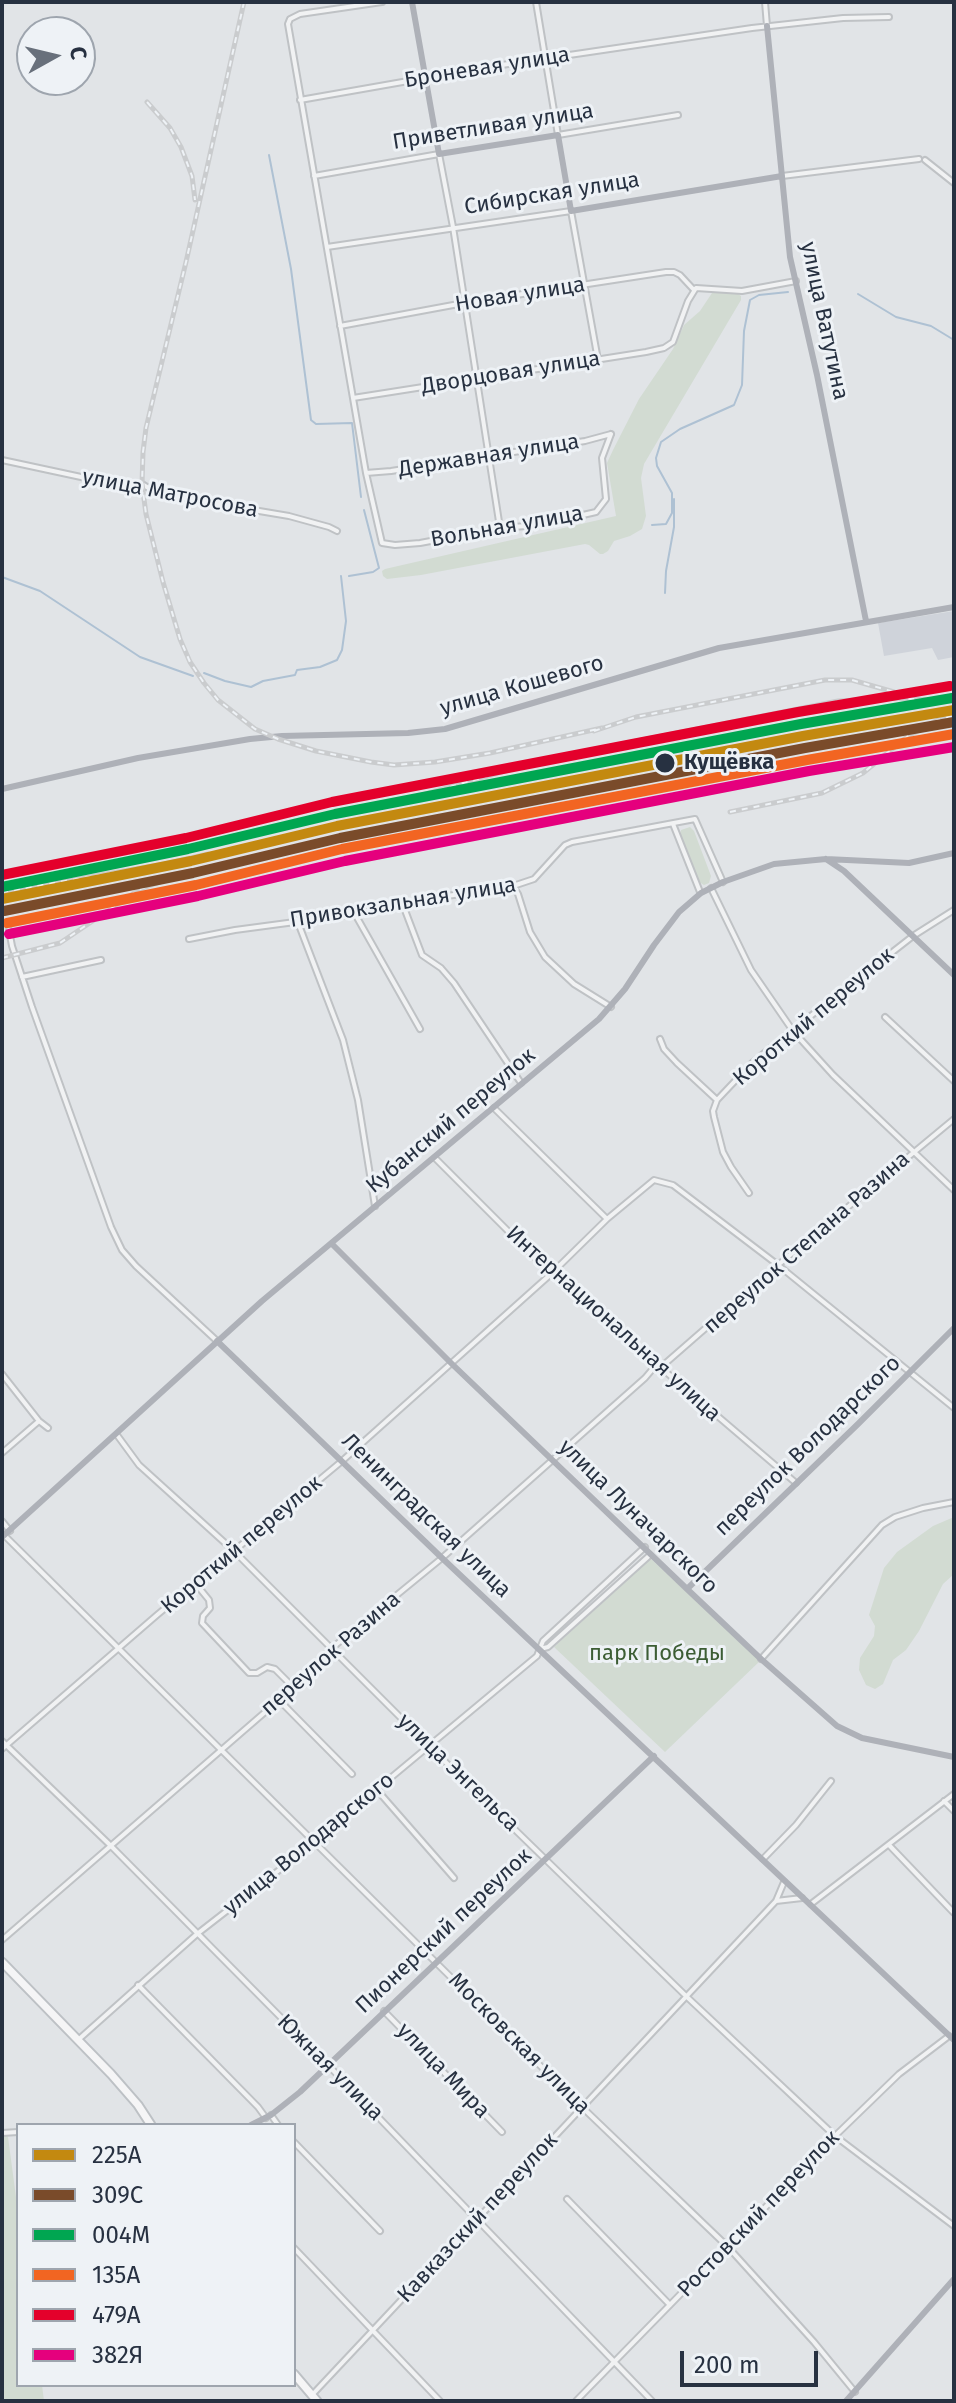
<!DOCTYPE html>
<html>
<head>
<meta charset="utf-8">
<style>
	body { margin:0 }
	#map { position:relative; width:956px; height:2403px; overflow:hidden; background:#e1e4e7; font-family:"Fira Sans",sans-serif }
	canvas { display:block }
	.frame { position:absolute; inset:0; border:4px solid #273141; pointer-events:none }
	.legend { position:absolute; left:16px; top:2123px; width:280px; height:264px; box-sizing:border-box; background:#eef2f6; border:2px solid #9ea5ae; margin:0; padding:10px 14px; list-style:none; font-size:24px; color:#273141 }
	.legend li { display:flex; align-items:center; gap:16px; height:40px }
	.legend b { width:40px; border:2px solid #9ea5ae }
	.north { position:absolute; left:16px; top:16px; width:80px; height:80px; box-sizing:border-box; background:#eef2f6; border:2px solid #9ea5ae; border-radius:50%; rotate:82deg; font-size:22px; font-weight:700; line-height:32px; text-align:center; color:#273141 }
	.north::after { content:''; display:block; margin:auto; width:28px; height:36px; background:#68707b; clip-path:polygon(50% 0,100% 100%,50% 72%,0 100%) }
	.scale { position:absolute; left:680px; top:2351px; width:138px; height:36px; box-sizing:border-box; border:4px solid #273141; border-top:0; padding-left:10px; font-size:24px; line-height:28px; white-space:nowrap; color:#273141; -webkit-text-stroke:6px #eef2f6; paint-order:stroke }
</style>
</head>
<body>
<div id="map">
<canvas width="956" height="2403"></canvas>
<div class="frame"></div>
<ul class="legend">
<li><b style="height:10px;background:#c38910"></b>225А</li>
<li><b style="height:10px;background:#7a4b2a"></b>309С</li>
<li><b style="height:10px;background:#00a651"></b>004М</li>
<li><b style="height:10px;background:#f26522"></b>135А</li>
<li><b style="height:10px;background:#e4002b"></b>479А</li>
<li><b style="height:10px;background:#e5007d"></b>382Я</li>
</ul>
<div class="north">С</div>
<div class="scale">200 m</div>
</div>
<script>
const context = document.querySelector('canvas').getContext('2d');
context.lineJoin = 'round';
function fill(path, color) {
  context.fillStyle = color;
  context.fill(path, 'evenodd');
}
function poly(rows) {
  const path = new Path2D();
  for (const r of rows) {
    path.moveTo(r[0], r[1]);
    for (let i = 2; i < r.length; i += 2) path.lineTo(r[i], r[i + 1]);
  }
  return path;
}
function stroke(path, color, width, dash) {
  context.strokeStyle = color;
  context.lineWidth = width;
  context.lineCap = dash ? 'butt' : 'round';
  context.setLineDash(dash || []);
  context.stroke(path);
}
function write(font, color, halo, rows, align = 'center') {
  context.font = font + ' "Fira Sans",sans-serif';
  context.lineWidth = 6;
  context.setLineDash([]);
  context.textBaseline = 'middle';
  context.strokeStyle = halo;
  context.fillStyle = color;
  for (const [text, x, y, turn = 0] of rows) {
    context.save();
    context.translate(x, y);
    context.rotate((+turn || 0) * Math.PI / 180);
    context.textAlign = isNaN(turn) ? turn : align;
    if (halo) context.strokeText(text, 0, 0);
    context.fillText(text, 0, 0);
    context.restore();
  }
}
fill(poly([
	[954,611,954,657,938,660,932,648,884,656,878,623]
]), '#cfd3da');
fill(poly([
	[719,291,738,294,741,296,741,300,644,464,641,478,646,516,642,529,630,536,614,541,608,551,603,554,600,554,589,545,585,544,421,575,387,579,383,576,382,571,385,569,616,516,607,463,613,450,639,399,673,349,684,325,700,311,712,293],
	[690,827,694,831,711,876,709,883,704,885,699,882,680,834,681,830],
	[954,1517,954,1574,943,1584,919,1631,906,1650,893,1660,883,1684,875,1689,866,1685,859,1670,860,1658,874,1636,875,1626,869,1615,884,1568,897,1552,933,1526],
	[650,1558,760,1661,665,1752,554,1647],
	[2,2133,5,2133,8,2137,18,2212,18,2385,42,2385,44,2401,2,2401]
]), '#d2dbd2');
stroke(poly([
	[269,155,291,269,311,420,316,424,352,423,361,497],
	[858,294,896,317,931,326,954,340],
	[652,525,666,524,672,513,672,493,657,466,656,458,661,442,680,429,734,405,742,385,744,331,750,300,759,295,788,292],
	[349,576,373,572,379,568,364,510],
	[2,577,40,591,140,657,193,676],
	[665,593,666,571,674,527,674,499],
	[204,673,225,681,251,687,263,681,295,675,297,670,320,667,337,660,342,650,346,621,341,576]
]), '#aec1d3', 2);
const street = poly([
	[382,2,300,14,290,19,288,24,366,473,382,543,395,545,420,543,500,528,539,525,596,512,606,499,602,458,611,434],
	[536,2,558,135,678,115],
	[765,2,767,26],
	[300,100,488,67,752,28,843,18,889,17],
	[925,160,954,183],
	[314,176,439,154,453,227,500,528],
	[782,176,919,159],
	[327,247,571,211,598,360],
	[340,326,464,303,666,272,674,272,680,275,694,290],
	[353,398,646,352,664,348,673,342,688,301,696,288,742,291,796,281],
	[2,460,95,480,107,480,118,485,142,484,158,494,289,516,329,527,337,531],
	[366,473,391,471,585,441,611,434],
	[673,824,700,892],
	[513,886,518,894,530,932,545,957,574,984,611,1007],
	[711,888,751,970,793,1031,833,1075,954,1190],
	[403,905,422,955,441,968,454,983,521,1083],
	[355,914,420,1029],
	[297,920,343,1040,358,1100,375,1206],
	[9,930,12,946,32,1007,111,1227,122,1250,136,1266,217,1341],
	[189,939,235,930,355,914,421,900,513,886,534,879,565,845,572,842,695,819,723,882],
	[22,977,101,960],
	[885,1017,954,1081],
	[660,1039,664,1049,677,1063,717,1100],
	[494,1108,607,1219],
	[435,1158,551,1274,796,1483],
	[749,1193,731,1167,723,1152,714,1117,713,1111,717,1100,752,1063,785,1036,913,936,954,910],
	[660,1368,778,1265,954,1119],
	[2,1374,39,1421,48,1428],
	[117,1435,139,1465,235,1552,429,1746,687,1997,835,2136,954,2226],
	[2,1453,39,1421],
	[2,1521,10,1531],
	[4,1535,583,2108,728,2247,814,2342,855,2392],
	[196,1584,209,1600,210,1608,203,1616,202,1623,249,1673,257,1673,267,1667,275,1669,293,1687],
	[540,1649,548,1647,650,1555],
	[761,1659,882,1525,895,1517,923,1508,954,1502],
	[279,1700,352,1774],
	[2,1741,110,1845,328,2065,652,2401],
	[2,1749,157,1615,342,1461,551,1274,607,1219,654,1180,673,1185,778,1265,954,1408],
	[377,1790,454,1878],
	[944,1801,954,1811],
	[889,1845,954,1913],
	[763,1859,796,1825,831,1781],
	[776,1901,802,1898],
	[811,1904,954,1794],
	[2,1940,279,1700,332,1648,442,1558,645,1378,656,1365],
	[138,1985,258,2107,266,2118],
	[384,2011,502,2132],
	[78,2040,197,1934,292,1860,537,1656,543,1641,645,1547],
	[271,2115,278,2125],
	[2,2133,18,2132],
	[294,2142,380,2231],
	[567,2199,670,2305],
	[294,2248,440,2401],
	[312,2395,776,1901,784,1882],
	[576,2401,835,2136,899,2074,949,2036]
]);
const primary = poly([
	[2,1962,111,2074,138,2105,151,2125],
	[294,2374,317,2401]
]);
stroke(street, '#bfc2c5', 8);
stroke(primary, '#bdc1c5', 11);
stroke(street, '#f1f2f3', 4);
stroke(poly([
	[412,2,439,154,558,135,571,211,782,176],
	[767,26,790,257,817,375,866,621],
	[2,789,138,758,250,739,282,736,408,733,445,729,719,648,954,607],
	[826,859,844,871,954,975],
	[332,1244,452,1364,687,1589,761,1659,837,1726,862,1738,954,1757],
	[217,1341,442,1558,954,2040],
	[2,1537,262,1301,599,1019,625,989,654,945,679,912,701,893,723,882,774,864,826,859,909,863,954,853],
	[687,1589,858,1424,954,1328],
	[251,2125,271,2115,300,2092,654,1756],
	[846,2401,954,2279]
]), '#aeb1b8', 6);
stroke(primary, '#f5f5f6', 7);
const rail = poly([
	[244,2,186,262,146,428,143,452,142,484,146,514,163,582,180,639,190,662,204,683,218,700,255,729,278,739,316,751,371,762,394,765,435,762,490,753,602,728],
	[147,102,170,128,181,147,192,176,195,200],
	[594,731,636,717,825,680,852,680,894,692],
	[381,807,546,759,838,701,894,698,954,701],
	[730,812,822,793,863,773,908,736,938,720,954,715],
	[2,892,164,864,208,854],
	[2,958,60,943,140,889,180,875]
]);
stroke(rail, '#caccce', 5);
stroke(rail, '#eef2f6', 2, [6]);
stroke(poly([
	[2,899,191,861,337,826,803,736,954,710]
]), '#c38910', 10);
stroke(poly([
	[4,911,193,873,340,838,805,748,954,722]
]), '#7a4b2a', 10);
stroke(poly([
	[2,887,188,849,335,814,801,724,952,698]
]), '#00a651', 10);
stroke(poly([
	[7,923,196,885,342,849,807,760,954,734]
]), '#f26522', 10);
stroke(poly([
	[2,875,186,838,332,802,798,712,950,686]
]), '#e4002b', 10);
stroke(poly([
	[9,934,198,896,345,861,809,771,954,747]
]), '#e5007d', 10);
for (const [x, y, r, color] of [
	[665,763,11,"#273141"]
]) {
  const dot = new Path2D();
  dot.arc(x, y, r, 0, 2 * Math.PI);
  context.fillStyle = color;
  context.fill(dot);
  stroke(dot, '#eef2f6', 3);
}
write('22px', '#273141', '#eef2f6', [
	["Броневая улица",487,68,-9],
	["Приветливая улица",493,127,-9],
	["Сибирская улица",552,194,-9],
	["Новая улица",520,295,-9],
	["улица Ватутина",824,321,78],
	["Дворцовая улица",511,373,-9],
	["Державная улица",489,456,-9],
	["улица Матросова",170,494,11],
	["Вольная улица",507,527,-10],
	["улица Кошевого",522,686,-16],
	["Привокзальная улица",403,903,-9],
	["Короткий переулок",814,1017,-40],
	["Кубанский переулок",451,1121,-40],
	["переулок Степана Разина",807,1243,-41],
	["Интернациональная улица",613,1324,42],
	["переулок Володарского",808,1446,-44],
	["Ленинградская улица",426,1516,44],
	["улица Луначарского",638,1517,44],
	["Короткий переулок",242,1545,-40],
	["переулок Разина",331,1654,-41],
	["улица Энгельса",458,1773,44],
	["улица Володарского",309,1844,-39],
	["Пионерский переулок",444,1931,-43],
	["Московская улица",519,2044,45],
	["Южная улица",330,2068,45],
	["улица Мира",443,2071,46],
	["Ростовский переулок",759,2214,-46],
	["Кавказский переулок",478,2218,-47]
]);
write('bold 22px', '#273141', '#eef2f6', [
	["Кущёвка",684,763]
], 'left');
write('22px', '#3c5d34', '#eef2f6', [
	["парк Победы",657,1654]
]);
</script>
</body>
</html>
